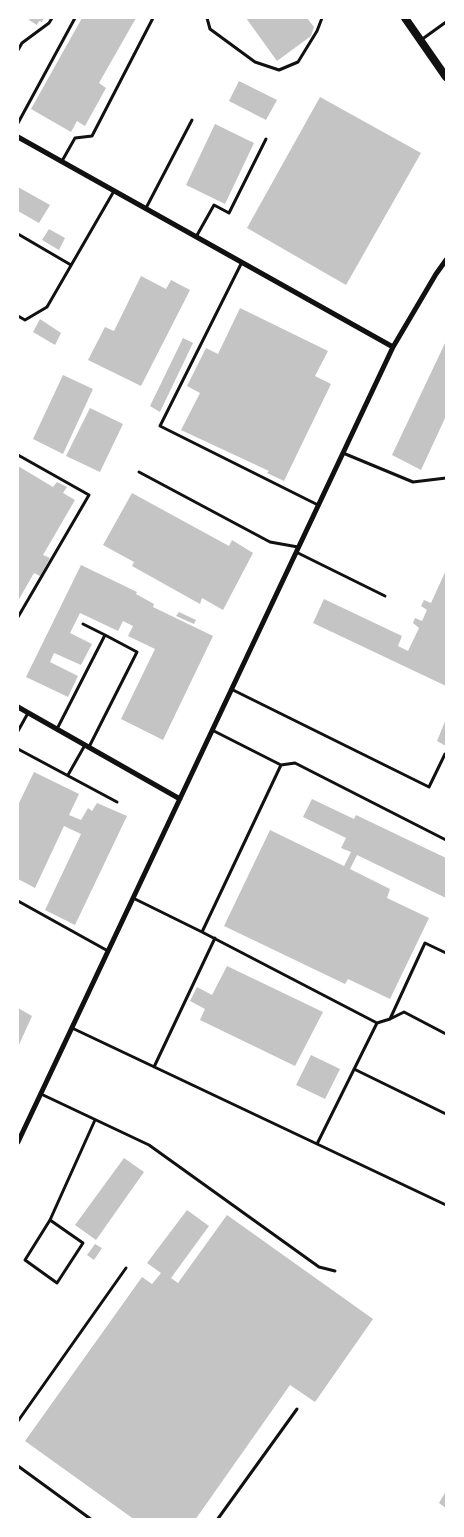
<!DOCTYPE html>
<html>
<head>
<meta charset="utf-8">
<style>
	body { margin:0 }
	#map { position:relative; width:464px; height:1537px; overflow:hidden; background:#fff; font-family:"Fira Sans",sans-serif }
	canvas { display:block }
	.frame { position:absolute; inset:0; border:19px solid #fff; pointer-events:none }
</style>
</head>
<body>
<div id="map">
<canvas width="464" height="1537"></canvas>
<div class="frame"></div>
</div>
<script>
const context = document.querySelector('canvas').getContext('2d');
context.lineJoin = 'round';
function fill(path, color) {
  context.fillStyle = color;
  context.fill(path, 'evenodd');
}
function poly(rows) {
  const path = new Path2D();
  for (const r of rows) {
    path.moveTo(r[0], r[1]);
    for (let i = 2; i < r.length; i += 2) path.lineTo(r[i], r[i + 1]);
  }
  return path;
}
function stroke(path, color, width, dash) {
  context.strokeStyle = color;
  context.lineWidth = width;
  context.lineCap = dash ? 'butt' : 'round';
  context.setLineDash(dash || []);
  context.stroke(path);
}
fill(poly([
	[30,18,44,18,42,22,39,21,37,25,29,20],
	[82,18,136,18,99,83,106,88,85,126,77,121,71,132,31,109],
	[246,18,307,18,314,27,311,36,277,61],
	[239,81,277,100,266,120,229,101],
	[320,97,421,153,346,285,247,228],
	[215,124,254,143,225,204,186,185],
	[18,187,50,205,39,223,18,211],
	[49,229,65,238,59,250,42,240],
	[141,276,166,289,171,280,190,290,141,386,88,360,105,327,114,331],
	[240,308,328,351,315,376,331,384,284,481,267,473,269,471,181,430,200,393,187,386,206,348,218,354],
	[40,319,61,333,55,345,33,332],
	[183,338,193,343,160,412,150,406],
	[446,341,446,416,421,470,392,455],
	[63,375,93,389,63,454,33,439],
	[90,408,123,424,100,472,66,456],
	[18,466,53,487,57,482,67,487,63,493,75,500,43,555,50,558,40,576,34,573,18,601],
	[132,493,229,546,232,540,253,553,223,610,202,598,200,604,132,566,134,562,103,545],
	[81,565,137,592,136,594,154,604,153,607,213,636,163,740,121,719,155,649,128,636,133,626,123,621,118,631,80,613,70,633,92,644,81,665,54,653,50,662,78,676,68,697,26,677],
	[446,570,446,686,313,623,324,599,402,636,398,646,408,651,419,628,413,623,415,618,422,621,427,610,421,606,424,600,431,603],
	[179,612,196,620,194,624,176,616],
	[446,719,446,746,437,741],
	[34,772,79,794,69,815,81,820,88,808,92,811,97,803,127,816,75,925,45,910,81,834,64,826,35,888,18,879,18,805],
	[312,799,354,819,356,815,446,858,446,898,357,855,350,869,390,889,387,898,429,918,390,999,348,979,345,984,224,926,270,830,344,866,351,852,341,848,346,838,303,817],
	[227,966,323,1012,295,1066,200,1020,205,1009,190,1001,197,987,212,995],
	[18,1008,32,1016,18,1047],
	[311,1055,340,1069,325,1099,296,1085],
	[124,1158,144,1172,96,1240,75,1225],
	[187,1210,209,1226,171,1278,178,1283,227,1215,373,1319,315,1402,290,1385,195,1520,135,1520,25,1441,142,1277,152,1284,161,1273,147,1263],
	[95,1244,102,1248,94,1260,87,1255],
	[446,1491,446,1508,439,1503]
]), '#c4c4c4');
stroke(poly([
	[207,18,210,29,255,62,279,70,298,62,317,31,322,18],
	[421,40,446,22],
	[18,50,22,43,49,23,52,18],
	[18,123,75,18],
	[62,161,75,138,92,136,153,18],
	[146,208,192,120],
	[18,234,71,265],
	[196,237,214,205,229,213,266,139],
	[242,262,160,426,318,505],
	[18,316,25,320,47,307,114,191],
	[343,453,413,482,446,478],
	[18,455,89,495,18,617],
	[139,472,270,542,298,547],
	[296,552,385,596],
	[83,624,105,635],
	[231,689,429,787,445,754],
	[57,729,105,635,137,652,89,747],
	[212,730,281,765,295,763,446,840],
	[18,731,28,713],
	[18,749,117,802],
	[68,775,85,745],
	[133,898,202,932,377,1023,390,1019,404,1012,446,1034],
	[18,901,108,951],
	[202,932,281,765],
	[390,1019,425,943,446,953],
	[72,1028,446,1205],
	[154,1067,215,938],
	[354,1069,446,1114],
	[41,1094,149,1145,319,1267,335,1271],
	[317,1144,377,1023],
	[50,1220,83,1243,57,1283,25,1260,50,1220,95,1120],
	[18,1421,126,1268],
	[18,1466,92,1520],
	[217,1520,297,1409]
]), '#111', 3);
stroke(poly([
	[18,137,393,347],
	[18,707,180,799],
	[18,1142,393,347,436,274,446,260]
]), '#111', 5);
stroke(poly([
	[405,18,446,77]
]), '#111', 8);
</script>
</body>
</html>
